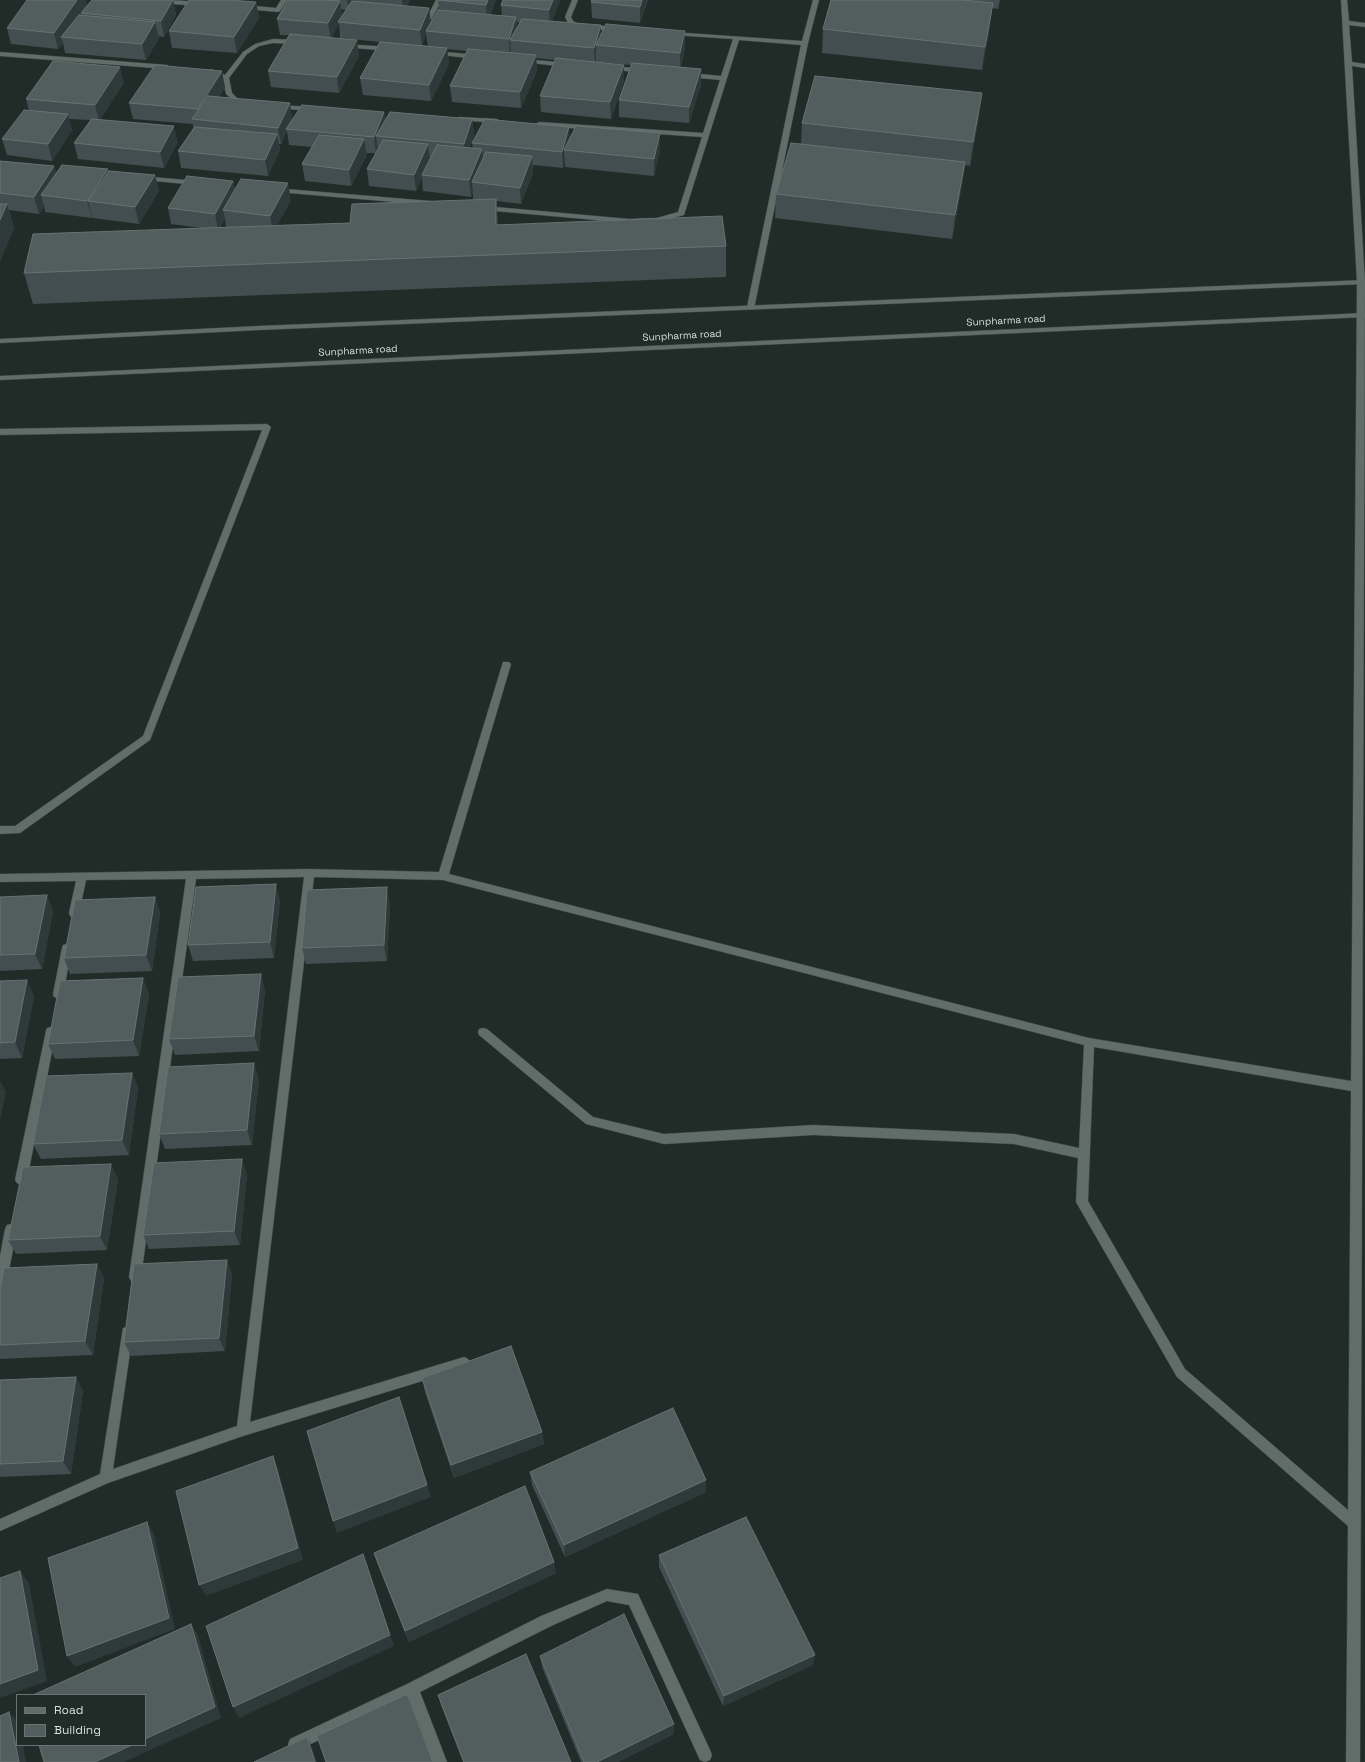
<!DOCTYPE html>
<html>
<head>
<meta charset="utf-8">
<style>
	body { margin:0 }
	#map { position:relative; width:1365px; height:1762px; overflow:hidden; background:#212c29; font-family:"Space Grotesk",sans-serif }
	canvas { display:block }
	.legend { position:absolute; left:16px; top:1694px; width:130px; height:52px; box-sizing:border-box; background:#212c29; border:1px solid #6a7371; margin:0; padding:5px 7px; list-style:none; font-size:12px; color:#d7dedc }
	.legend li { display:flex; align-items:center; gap:8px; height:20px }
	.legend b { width:20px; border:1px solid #6a7371 }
</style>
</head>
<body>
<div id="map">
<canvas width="1365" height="1762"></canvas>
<ul class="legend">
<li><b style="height:5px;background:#606d69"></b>Road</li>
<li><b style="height:11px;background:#525d5e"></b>Building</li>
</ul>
</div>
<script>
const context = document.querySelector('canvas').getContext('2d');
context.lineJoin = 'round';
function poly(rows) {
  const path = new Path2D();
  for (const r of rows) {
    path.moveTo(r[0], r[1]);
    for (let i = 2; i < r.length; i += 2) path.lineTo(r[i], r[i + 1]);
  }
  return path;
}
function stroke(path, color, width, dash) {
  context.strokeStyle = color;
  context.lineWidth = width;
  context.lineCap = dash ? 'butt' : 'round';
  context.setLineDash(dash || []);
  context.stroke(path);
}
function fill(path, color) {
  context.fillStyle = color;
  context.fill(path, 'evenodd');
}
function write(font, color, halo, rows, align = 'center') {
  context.font = font + ' "Space Grotesk",sans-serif';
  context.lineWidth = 3;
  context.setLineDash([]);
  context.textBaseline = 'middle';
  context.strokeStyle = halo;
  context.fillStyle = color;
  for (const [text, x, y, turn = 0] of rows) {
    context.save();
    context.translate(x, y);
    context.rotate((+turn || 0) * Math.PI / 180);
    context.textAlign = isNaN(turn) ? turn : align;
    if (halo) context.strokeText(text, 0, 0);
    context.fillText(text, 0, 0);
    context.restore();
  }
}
const service = poly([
	[267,424,271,427,150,740,20,833,0,834,0,826,15,826,143,736,262,430,0,435,0,429,267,424]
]);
const minor = poly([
	[138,0,170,0,201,2,204,4,201,6,141,2,138,0],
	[281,0,287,0,280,11,278,12,245,9,242,7,245,5,276,8,281,0],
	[436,0,442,0,431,20,427,20,426,19,436,0],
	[572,0,578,0,571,17,573,21,579,24,617,27,620,29,617,31,578,28,568,23,565,17,572,0],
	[813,0,819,0,808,43,754,309,748,309,747,307,801,45,739,40,684,215,657,222,629,223,484,210,480,208,484,206,629,219,657,218,678,212,702,137,539,126,536,124,539,122,703,133,720,80,689,77,686,75,689,73,721,76,733,39,673,35,671,34,671,32,802,41,813,0],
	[1341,0,1347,0,1349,21,1365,23,1365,27,1349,25,1352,62,1365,64,1365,68,1352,66,1365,282,1360,1762,1346,1762,1348,1526,1177,1377,1076,1202,1078,1158,1014,1144,813,1135,664,1144,586,1124,479,1035,478,1032,479,1029,483,1028,487,1029,593,1117,664,1134,813,1125,1014,1134,1079,1148,1084,1045,443,880,314,877,250,1422,464,1357,468,1359,470,1363,468,1367,243,1436,108,1483,0,1531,0,1519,100,1474,123,1328,127,1327,131,1328,133,1332,113,1469,237,1426,304,877,196,879,141,1277,139,1281,135,1282,131,1281,129,1277,186,879,86,880,79,913,78,916,74,917,70,916,69,913,76,881,0,882,0,874,309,869,439,872,503,662,509,662,511,664,449,874,1089,1038,1351,1081,1357,282,1341,0],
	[1094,1047,1351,1091,1348,1510,1185,1369,1088,1201,1094,1047],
	[273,39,298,40,301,42,298,44,273,43,259,46,247,54,229,78,232,93,239,100,248,103,245,105,235,102,226,94,223,79,208,71,211,69,225,75,243,52,255,44,273,39],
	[344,44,390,47,393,49,390,51,342,47,342,45,344,44],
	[434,51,478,55,481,57,478,59,432,54,431,53,434,51],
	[0,52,167,65,170,67,167,69,0,56,0,52],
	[524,59,567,63,570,65,567,67,522,62,522,60,524,59],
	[611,66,643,69,646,71,643,73,609,69,609,67,611,66],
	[277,105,313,107,316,109,313,111,275,108,275,106,277,105],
	[459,117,497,119,500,121,497,123,457,120,456,119,459,117],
	[140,176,197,181,201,183,197,185,143,180,139,178,140,176],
	[274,188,430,201,434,203,430,205,277,192,274,192,274,188],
	[67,944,71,945,72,948,63,994,62,997,58,998,54,997,53,994,62,948,63,945,67,944],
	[51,1027,55,1028,56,1031,27,1180,25,1183,21,1185,17,1183,15,1180,46,1031,47,1028,51,1027],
	[11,1224,15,1225,17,1229,6,1286,4,1290,0,1291,0,1256,5,1229,7,1225,11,1224],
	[607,1589,638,1594,710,1750,712,1755,710,1760,705,1762,700,1760,629,1605,607,1601,551,1626,420,1692,447,1762,433,1762,409,1698,300,1749,295,1751,290,1749,288,1744,290,1739,407,1684,541,1616,607,1589]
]);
const tertiary = poly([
	[1365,280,1365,284,259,330,0,343,0,339,259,326,1365,280],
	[1365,313,1365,317,0,380,0,376,1365,313]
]);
stroke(service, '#3f4947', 1);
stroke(minor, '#3f4947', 1);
stroke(tertiary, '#3f4947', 1);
fill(service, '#606d69');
fill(minor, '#606d69');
fill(tertiary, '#606d69');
fill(poly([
	[27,0,85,0,87,6,92,0,173,0,176,15,164,37,158,36,159,38,146,60,65,53,63,43,58,49,11,44,7,28],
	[288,0,354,0,353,1,355,1,355,0,410,0,407,6,429,8,431,23,439,10,438,0,496,0,490,15,502,16,501,5,503,0,560,0,552,21,601,25,601,34,685,47,681,67,701,69,701,85,689,123,619,117,619,100,631,65,596,62,596,59,595,62,624,81,611,119,541,112,540,96,555,60,536,58,537,71,521,108,452,102,450,86,467,51,447,49,449,64,431,101,363,95,360,78,380,42,340,38,339,24,331,38,359,56,339,93,271,87,268,71,289,35,280,35,277,19],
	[341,9,346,10,342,16],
	[517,22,520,23,517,28],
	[426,34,428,46,422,45],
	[648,0,640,23,592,18,591,2],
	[831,0,1000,0,998,9,992,8,990,26,982,70,822,53,823,29],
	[256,2,259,18,237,53,172,48,169,31],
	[124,83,100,119,178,142,164,168,78,159,74,143,90,120,69,119,72,130,52,161,7,155,2,139,29,111,26,99],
	[225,87,219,97,290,103,292,120,384,112,385,120,472,119,474,135,470,147,473,148,472,143,569,139,660,150,654,176,565,167,565,161,563,168,533,165,533,173,521,204,496,201,498,225,726,246,726,277,33,304,24,273,202,228,171,224,168,208,233,181,235,189,291,200,277,225,350,223,482,200,473,199,473,192,471,197,423,191,422,178,416,191,369,186,367,169,376,153,366,153,367,155,351,186,305,181,302,164,312,147,289,145,287,131,281,144,279,144,280,150,268,176,181,168,178,151,193,128,193,124,133,119,129,103],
	[225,219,226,227,228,227,220,227],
	[979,117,970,166,965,165,962,185,952,239,775,218,776,194,801,144,802,123],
	[0,161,54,166,56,173,108,171,155,175,159,191,139,224,93,218,92,217,92,218,45,212,44,206,39,214,9,210,14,228,0,261],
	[0,897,53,911,42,969,0,971],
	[155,897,160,913,152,971,70,974,64,958],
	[280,900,274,958,193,961,188,945],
	[390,903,387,961,306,964,302,948],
	[0,981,34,996,22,1058,0,1059],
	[265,990,259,1051,175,1055,169,1039],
	[149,994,139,1056,55,1059,48,1044],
	[132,1073,138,1088,129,1155,41,1159,33,1144],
	[259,1079,252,1145,165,1149,159,1134],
	[247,1174,240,1245,149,1249,143,1235],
	[118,1179,107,1250,16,1254,8,1240],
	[232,1274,225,1351,131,1356,124,1342],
	[104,1278,93,1355,0,1359,0,1290],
	[76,1377,83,1391,71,1474,0,1477,0,1380],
	[422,1378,542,1432,544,1444,454,1478,425,1392],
	[530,1472,706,1492,565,1557,532,1485],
	[374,1553,556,1573,409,1642,378,1565],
	[659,1555,813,1665,723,1706,659,1567],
	[540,1656,674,1734,618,1762,581,1762,542,1667],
	[438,1695,571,1762,463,1762,441,1705]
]), '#424e4f');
fill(poly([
	[77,0,85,0,87,8,81,13,81,16,61,37,63,43,58,49,54,33],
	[173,0,176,15,164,37,161,21],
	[347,0,354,0,349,10],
	[402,0,410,0,403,14],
	[488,0,496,0,487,21,486,5],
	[553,0,560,0,550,26,549,10],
	[642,0,648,0,640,23,640,7],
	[340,1,342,17,338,22,339,24,331,39,328,23],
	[256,2,259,18,237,53,234,37],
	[993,3,990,26,982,70,985,47],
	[429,8,431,24,426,31,426,34,422,46,420,30],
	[516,17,518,33,510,40,511,51,510,55,509,39],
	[155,22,159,38,146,60,142,44],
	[601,25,601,41,596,45,596,59,595,64,594,48],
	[685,31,685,47,680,69,680,53],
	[357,40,359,56,339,93,337,77],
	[447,48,449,64,431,101,429,85],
	[536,55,537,71,521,108,520,92],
	[624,65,624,81,611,119,610,102],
	[120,67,124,83,99,121,95,105],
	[701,69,701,85,689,123,689,107],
	[222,71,225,87,204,121,201,120,198,109],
	[982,93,979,117,970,166,973,142],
	[290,103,292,120,286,129,287,131,281,144,278,128],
	[384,112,386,129,376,136,378,150,376,154,374,137],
	[68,114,72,130,52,161,48,144],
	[472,119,474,135,466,160,464,144],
	[174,126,178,142,164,168,160,152],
	[569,127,570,143,564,150,565,161,563,168,562,152],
	[660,133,660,150,654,176,654,159],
	[277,134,280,150,268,176,265,160],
	[364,139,367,155,351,186,349,170],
	[428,144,430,160,422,175,422,178,416,191,414,175],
	[482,149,484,165,472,182,473,192,471,197,469,180],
	[532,156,533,173,521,204,520,188],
	[965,162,962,185,952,239,955,215],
	[54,166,59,183,41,195,44,206,39,214,34,197],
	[108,169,112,185,88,201,92,217,92,218,87,201],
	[155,175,159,191,139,224,135,207],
	[233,181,237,197,223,210,225,219,218,230,215,214],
	[288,183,291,200,273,233,270,216],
	[496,199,498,230,499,255,496,225],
	[7,204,14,228,0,261,0,220],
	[276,884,280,900,274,958,270,942],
	[387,887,390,903,387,961,384,945],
	[47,895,53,911,42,969,35,954],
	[155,897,160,913,152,971,146,955],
	[261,974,265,990,259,1051,254,1036],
	[143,978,149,994,139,1056,133,1040],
	[27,980,34,996,22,1058,15,1042],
	[254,1063,259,1079,252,1145,247,1130],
	[132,1073,138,1088,129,1155,122,1140],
	[0,1081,6,1092,0,1120],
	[242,1159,247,1174,240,1245,234,1231],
	[111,1164,118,1179,107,1250,100,1236],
	[227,1260,232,1274,225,1351,219,1338],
	[97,1264,104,1278,93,1355,85,1341],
	[76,1377,83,1391,71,1474,63,1461],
	[542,1432,544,1444,454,1478,451,1465],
	[273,1456,278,1469,303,1560,206,1596,199,1585],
	[706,1480,706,1492,565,1557,564,1545],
	[427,1485,431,1497,337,1533,333,1521],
	[147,1522,154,1534,175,1629,75,1667,67,1656],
	[363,1554,394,1646,239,1718,233,1707],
	[554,1562,556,1573,409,1642,405,1631],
	[20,1571,29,1583,47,1681,0,1698,0,1684],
	[191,1624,198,1635,221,1718,124,1762,95,1762,132,1745,145,1745,145,1739],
	[815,1655,813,1665,723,1706,724,1696],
	[9,1712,17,1721,17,1745,23,1745,26,1762,19,1762],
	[674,1724,674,1734,618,1762,597,1762],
	[307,1737,312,1747,317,1762,315,1762]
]), '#2e3a39');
const building = poly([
	[27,0,77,0,54,33,7,28,27,0],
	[92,0,173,0,161,21,81,13,92,0],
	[189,0,229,0,256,2,234,37,169,31,189,0],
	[288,0,326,0,340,1,328,23,277,19,288,0],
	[438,0,488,0,486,5,438,0],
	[503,0,553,0,549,10,501,5,503,0],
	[592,0,642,0,640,7,591,2,592,0],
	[831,0,962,0,993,3,985,47,823,29,831,0],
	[352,1,429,8,420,30,338,22,352,1],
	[438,10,516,17,509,39,426,31,438,10],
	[79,15,155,22,142,44,61,37,79,15],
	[522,19,601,25,594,48,510,40,522,19],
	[606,24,685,31,680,53,596,45,606,24],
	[290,34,357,40,337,77,268,71,290,34],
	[380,42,447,48,429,85,360,78,380,42],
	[468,49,536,55,520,92,450,86,468,49],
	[556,58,624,65,610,102,540,96,556,58],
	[53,61,120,67,95,105,26,99,53,61],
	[632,63,701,69,689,107,619,100,632,63],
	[155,65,222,71,198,109,129,103,155,65],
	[815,76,982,93,973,142,802,123,815,76],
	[208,96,290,103,278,128,192,119,208,96],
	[302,105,384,112,374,137,286,129,302,105],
	[24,110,68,114,48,144,2,139,24,110],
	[390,112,472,119,464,144,376,136,390,112],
	[92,119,174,126,160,152,74,143,92,119],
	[485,119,569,127,562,152,472,143,485,119],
	[576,126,660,133,654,159,564,150,576,126],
	[195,127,277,134,265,160,178,151,195,127],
	[319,135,364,139,349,170,302,164,319,135],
	[383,140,428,144,414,175,367,169,383,140],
	[791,143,965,162,955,215,776,194,791,143],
	[437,145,482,149,469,180,422,175,437,145],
	[486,152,532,156,520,188,472,182,486,152],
	[0,161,54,166,34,197,0,193,0,161],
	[62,165,108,169,87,201,41,195,62,165],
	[109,171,155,175,135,207,88,201,109,171],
	[187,176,233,181,215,214,168,208,187,176],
	[241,179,288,183,270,216,223,210,241,179],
	[496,199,496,225,722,216,726,246,24,273,33,234,350,223,352,204,496,199],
	[0,204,7,204,0,220,0,204],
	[276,884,270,942,188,945,196,887,276,884],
	[387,887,384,945,302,948,307,890,387,887],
	[47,895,35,954,0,955,0,897,47,895],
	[155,897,146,955,64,958,75,900,155,897],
	[261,974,254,1036,169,1039,178,977,261,974],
	[143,978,133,1040,48,1044,60,981,143,978],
	[27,980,15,1042,0,1043,0,981,27,980],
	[254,1063,247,1130,159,1134,168,1067,254,1063],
	[132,1073,122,1140,33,1144,46,1076,132,1073],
	[242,1159,234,1231,143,1235,154,1163,242,1159],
	[111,1164,100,1236,8,1240,23,1167,111,1164],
	[227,1260,219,1338,124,1342,134,1264,227,1260],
	[97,1264,85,1341,0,1345,0,1290,4,1268,97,1264],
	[511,1346,542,1432,451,1465,422,1378,511,1346],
	[76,1377,63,1461,0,1464,0,1380,76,1377],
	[399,1397,427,1485,333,1521,307,1431,399,1397],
	[673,1408,706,1480,564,1545,530,1472,673,1408],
	[273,1456,298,1548,199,1585,176,1491,273,1456],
	[525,1486,554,1562,405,1631,374,1553,525,1486],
	[746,1517,815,1655,724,1696,659,1555,746,1517],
	[147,1522,169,1618,67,1656,48,1558,147,1522],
	[363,1554,390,1635,233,1707,206,1626,363,1554],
	[20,1571,38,1670,0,1684,0,1578,20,1571],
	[624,1614,674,1724,597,1762,584,1762,540,1656,624,1614],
	[191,1624,215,1707,145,1739,145,1695,33,1695,191,1624],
	[526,1654,571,1762,464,1762,438,1695,526,1654],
	[407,1694,433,1762,326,1762,317,1736,407,1694],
	[9,1712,19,1762,0,1762,0,1716,9,1712],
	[307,1737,315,1762,254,1762,307,1737],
	[39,1745,132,1745,95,1762,44,1762,39,1745]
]);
fill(building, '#525d5e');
stroke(building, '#677272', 1);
write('10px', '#d7dedc', '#212c29', [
	["Sunpharma road",1006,321,-3],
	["Sunpharma road",682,336,-3],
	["Sunpharma road",358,351,-3]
]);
</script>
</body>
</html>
